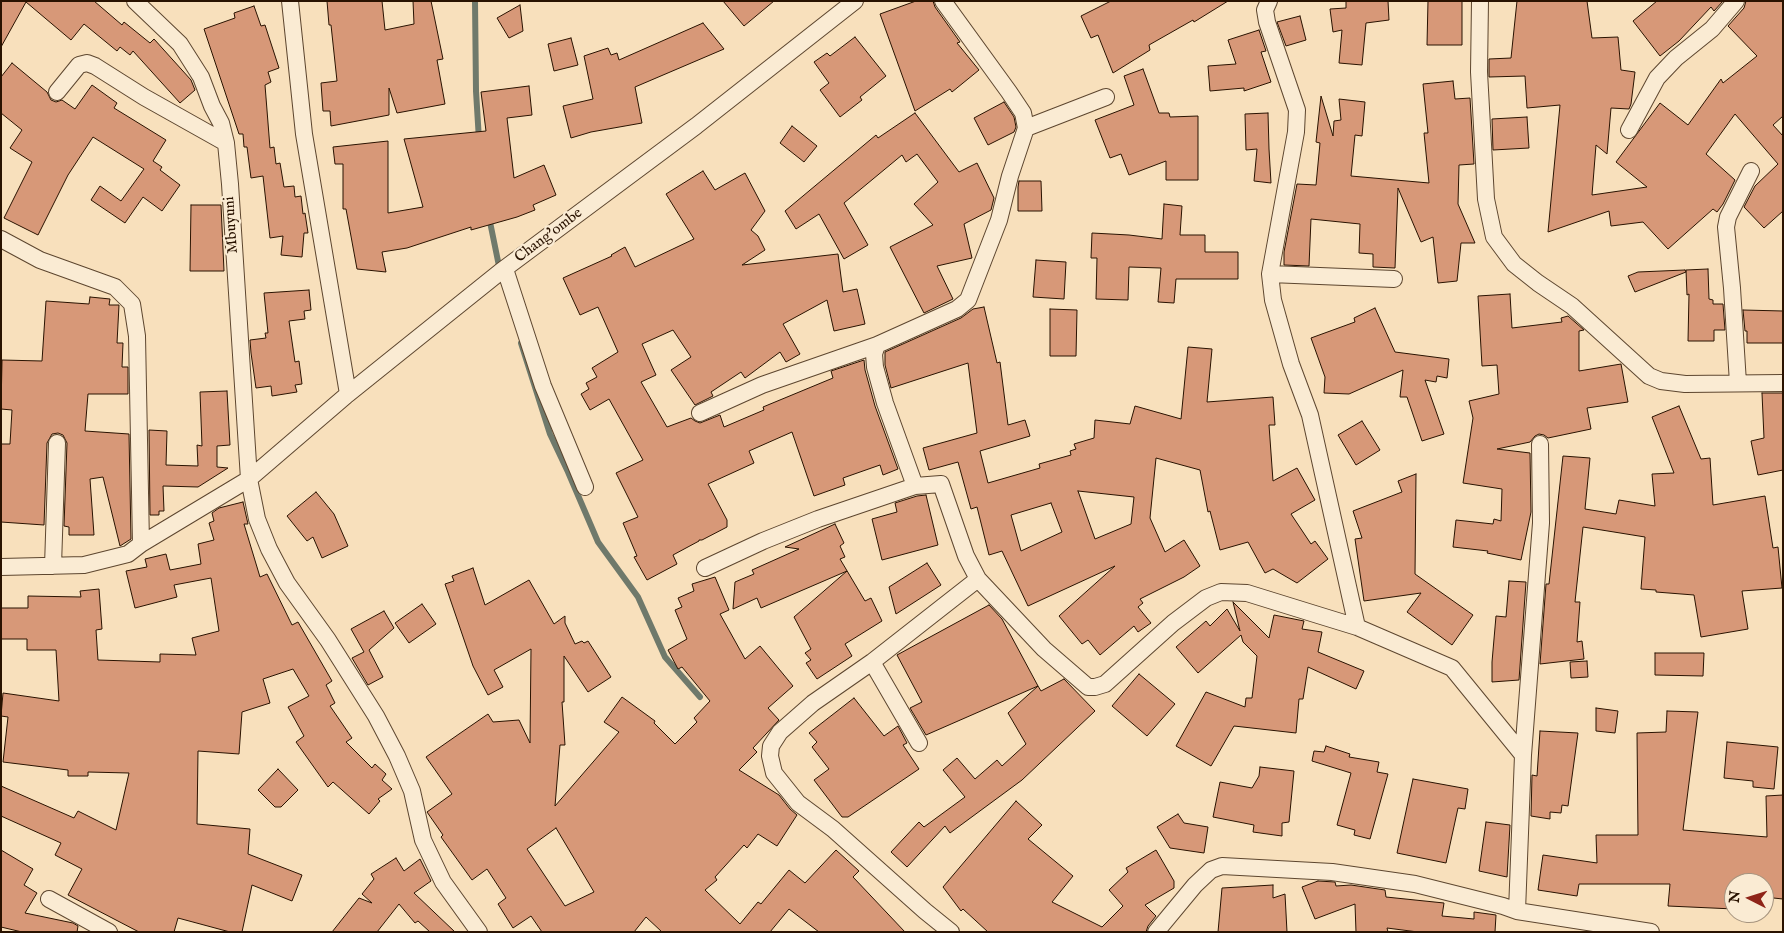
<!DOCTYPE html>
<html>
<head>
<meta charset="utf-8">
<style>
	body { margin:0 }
	#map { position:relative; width:1784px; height:933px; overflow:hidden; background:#f8e0bc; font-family:"IM FELL English",serif }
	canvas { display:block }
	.frame { position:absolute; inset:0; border:2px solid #291200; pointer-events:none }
	.north { position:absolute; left:1724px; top:873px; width:50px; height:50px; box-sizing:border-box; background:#faebd3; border:1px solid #a6947f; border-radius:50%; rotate:275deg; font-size:14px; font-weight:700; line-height:20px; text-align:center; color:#291200 }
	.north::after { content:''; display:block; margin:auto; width:18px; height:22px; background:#8f2418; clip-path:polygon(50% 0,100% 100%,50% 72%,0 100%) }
</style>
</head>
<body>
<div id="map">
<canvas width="1784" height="933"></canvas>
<div class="frame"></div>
<div class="north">N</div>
</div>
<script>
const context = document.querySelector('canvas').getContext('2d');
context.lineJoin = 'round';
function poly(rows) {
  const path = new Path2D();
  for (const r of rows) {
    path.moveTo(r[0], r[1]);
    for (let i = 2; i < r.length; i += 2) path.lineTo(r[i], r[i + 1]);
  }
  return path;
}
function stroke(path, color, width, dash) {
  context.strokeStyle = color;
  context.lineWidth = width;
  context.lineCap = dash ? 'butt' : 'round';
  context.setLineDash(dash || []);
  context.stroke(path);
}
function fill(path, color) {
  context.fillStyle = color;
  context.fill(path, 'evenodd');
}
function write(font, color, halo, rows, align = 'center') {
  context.font = font + ' "IM FELL English",serif';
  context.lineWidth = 4.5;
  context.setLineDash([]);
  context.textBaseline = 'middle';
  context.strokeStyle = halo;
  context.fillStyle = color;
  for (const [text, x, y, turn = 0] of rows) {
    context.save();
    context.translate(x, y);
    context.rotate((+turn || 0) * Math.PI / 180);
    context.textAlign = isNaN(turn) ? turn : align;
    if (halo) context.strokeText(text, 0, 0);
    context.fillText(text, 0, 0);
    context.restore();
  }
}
stroke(poly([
	[475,1,476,91,479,140],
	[489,217,500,271],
	[521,343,550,434,568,472,598,542,638,597,665,657,700,697]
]), '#6f796b', 6);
const building = poly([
	[1,1,94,1,122,25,124,22,150,43,154,39,191,80,195,90,180,103,133,51,130,55,120,47,117,51,84,24,71,40,26,2,1,47,1,1],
	[327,1,382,1,385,30,414,24,413,1,431,1,443,59,437,60,445,104,397,113,389,88,389,115,331,126,330,111,323,111,321,83,337,81,331,25,329,25,327,1],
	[723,1,774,1,744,26,723,1],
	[916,1,933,1,935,7,960,42,957,43,979,70,952,92,950,89,915,111,880,14,916,1],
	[1111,1,1228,1,1194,22,1193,20,1149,45,1150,50,1113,73,1098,35,1091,38,1081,16,1111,1],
	[1346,1,1388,1,1389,20,1366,23,1362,65,1339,63,1342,30,1333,32,1330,9,1346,8,1346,1],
	[1428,1,1462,1,1462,45,1427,45,1428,1],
	[1517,1,1587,1,1592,38,1618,37,1621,70,1635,72,1631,104,1629,109,1611,108,1607,154,1596,145,1592,195,1647,187,1616,162,1660,103,1688,125,1721,79,1723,83,1757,56,1728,26,1744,8,1746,1,1783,1,1783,116,1773,125,1783,136,1783,211,1764,228,1744,207,1755,186,1778,164,1735,114,1706,154,1735,180,1723,204,1717,212,1713,209,1668,249,1643,222,1611,226,1609,211,1548,232,1560,105,1527,108,1525,76,1489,77,1489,59,1511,58,1517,1],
	[1657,1,1723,1,1714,11,1711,7,1679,41,1660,56,1633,21,1657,1],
	[520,5,523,31,509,38,497,18,520,5],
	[254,6,261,26,265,25,279,68,268,72,271,82,265,85,270,148,274,147,276,164,280,163,284,187,294,186,295,197,301,196,303,214,305,213,308,233,304,233,302,257,281,255,283,236,270,238,263,176,251,178,247,147,244,147,243,134,239,134,204,29,235,18,234,13,254,6],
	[1300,16,1306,40,1286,46,1277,22,1300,16],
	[703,23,724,49,635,87,642,123,591,132,571,138,563,106,593,99,584,56,608,48,611,55,617,53,619,60,703,23],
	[1259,30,1266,51,1261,52,1271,82,1244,91,1244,88,1210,91,1208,66,1236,64,1228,40,1259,30],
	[855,37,886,76,860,97,862,100,840,117,820,90,829,83,814,62,827,53,830,56,855,37],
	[571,38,578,65,554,71,548,44,571,38],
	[12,63,47,92,51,100,56,102,62,100,75,109,92,85,117,103,114,108,166,140,153,161,162,167,160,170,180,185,162,211,143,197,125,223,91,200,100,186,121,201,144,169,93,137,68,175,38,235,4,218,32,162,10,148,22,130,1,113,1,77,12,63],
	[1143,69,1159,113,1169,113,1170,117,1198,116,1198,180,1166,180,1166,161,1129,175,1121,154,1110,158,1095,120,1134,105,1124,76,1143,69],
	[1453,81,1455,99,1470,98,1474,164,1459,165,1458,204,1475,243,1461,243,1457,281,1438,283,1433,237,1421,242,1398,188,1395,268,1373,267,1373,254,1359,253,1360,224,1311,219,1309,266,1284,265,1284,252,1297,184,1316,185,1320,143,1316,142,1321,96,1333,136,1334,121,1341,120,1339,99,1365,102,1362,136,1355,135,1351,176,1429,183,1424,133,1428,133,1423,84,1453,81],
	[529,86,532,115,507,118,514,178,544,165,556,195,533,205,535,210,517,217,471,230,471,227,407,248,382,252,386,272,357,269,346,209,343,209,343,164,335,164,333,147,388,141,388,213,423,207,404,139,486,131,481,92,529,86],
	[1004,102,1014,117,1016,127,1014,132,988,145,974,118,1004,102],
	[915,113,959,172,977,163,994,198,991,210,964,224,972,258,937,266,953,299,924,313,890,247,933,225,914,204,938,182,917,154,906,162,902,155,844,203,868,245,844,259,819,214,796,229,785,211,876,135,878,138,915,113],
	[1268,113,1269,149,1271,183,1254,181,1257,149,1246,150,1245,114,1268,113],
	[1527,117,1529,148,1493,150,1492,119,1527,117],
	[792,126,817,146,804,162,780,143,792,126],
	[703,171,715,190,745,173,765,211,751,230,758,236,765,250,742,265,838,254,843,292,857,289,865,324,834,331,827,300,783,324,800,354,786,362,780,352,745,378,741,372,711,392,713,396,695,405,671,370,691,357,673,330,642,344,656,375,641,382,667,427,691,418,695,421,700,423,720,415,724,427,764,410,763,407,833,378,831,371,864,360,865,370,875,406,898,469,883,475,880,465,843,478,845,485,814,496,792,432,749,451,754,463,708,484,727,520,727,527,702,540,699,540,699,541,673,555,677,564,647,580,634,557,637,556,623,523,638,517,616,473,643,460,609,399,590,410,581,394,589,389,586,383,597,377,592,368,618,352,598,307,580,315,563,278,612,256,611,255,625,247,635,267,694,239,666,194,703,171],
	[1019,181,1041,181,1042,211,1018,211,1018,187,1019,181],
	[1164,204,1182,206,1180,235,1205,235,1205,252,1238,252,1238,279,1176,279,1174,303,1158,302,1161,268,1129,267,1128,300,1096,299,1097,258,1091,258,1092,233,1129,235,1162,239,1164,204],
	[191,205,221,205,224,271,190,271,191,205],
	[1036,260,1066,262,1064,299,1033,297,1036,260],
	[1708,269,1709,299,1713,300,1713,304,1723,304,1725,330,1714,330,1714,341,1688,341,1689,294,1687,295,1686,270,1708,269],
	[1685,270,1686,272,1635,292,1628,276,1638,272,1685,270],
	[309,290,311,310,304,311,305,319,289,321,295,362,299,361,302,384,295,385,297,392,272,396,271,386,256,388,251,353,250,340,266,338,265,333,268,333,264,293,309,290],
	[1510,294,1512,328,1562,322,1561,318,1568,316,1584,330,1579,331,1579,371,1621,364,1628,402,1587,408,1591,429,1548,438,1544,435,1539,434,1535,436,1530,442,1497,449,1530,453,1531,512,1521,560,1487,553,1488,551,1453,547,1456,520,1493,524,1494,519,1501,521,1502,489,1463,483,1473,418,1469,401,1499,394,1497,365,1482,366,1478,296,1510,294],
	[90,297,110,299,109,305,119,305,117,343,123,343,122,367,128,367,128,394,88,394,85,431,129,434,131,539,120,546,103,477,90,479,94,535,69,535,69,527,64,526,67,443,63,435,58,433,52,434,47,443,44,525,1,522,1,444,10,444,12,410,1,409,2,360,42,361,46,301,89,304,90,297],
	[984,307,997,363,1000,362,1008,425,1025,420,1030,436,980,451,988,483,1040,468,1039,464,1071,455,1070,451,1076,449,1074,444,1094,438,1095,420,1130,424,1135,406,1181,419,1188,347,1212,349,1207,402,1273,397,1275,425,1269,425,1273,481,1297,468,1315,500,1291,514,1311,544,1315,541,1328,559,1297,583,1273,569,1265,573,1248,542,1220,550,1210,511,1208,512,1200,470,1156,458,1150,518,1165,552,1184,540,1200,566,1184,577,1140,599,1143,603,1138,607,1151,623,1138,632,1134,626,1100,655,1088,640,1082,644,1059,616,1115,566,1028,606,1002,551,989,555,977,507,971,509,958,462,929,470,923,448,977,433,968,363,891,388,885,365,885,352,961,318,973,309,984,307],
	[1078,491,1134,497,1131,524,1095,539,1078,491],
	[1051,503,1062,532,1021,551,1011,515,1051,503],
	[1375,308,1395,352,1449,359,1447,378,1437,376,1436,382,1425,380,1444,434,1422,441,1407,397,1400,397,1403,370,1349,394,1324,393,1325,377,1311,338,1355,322,1354,318,1375,308],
	[1050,309,1077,310,1076,356,1050,356,1050,309],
	[1743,310,1783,311,1783,343,1747,343,1747,331,1745,331,1743,310],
	[227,391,230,445,217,446,217,467,228,468,198,487,163,486,164,511,159,511,159,515,150,515,149,430,167,431,166,465,198,466,197,445,202,446,200,392,227,391],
	[1762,393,1783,393,1783,470,1758,475,1751,441,1764,438,1762,393],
	[1679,406,1701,459,1710,458,1713,505,1765,496,1773,548,1778,547,1782,588,1742,591,1748,629,1701,637,1694,595,1656,592,1656,590,1641,589,1645,537,1583,527,1575,602,1580,602,1577,642,1582,641,1584,659,1540,664,1546,584,1549,584,1563,456,1590,458,1585,509,1616,514,1619,500,1655,506,1652,474,1674,473,1652,417,1679,406],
	[1362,421,1380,450,1356,465,1338,435,1362,421],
	[1416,474,1415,574,1473,615,1452,645,1407,612,1421,593,1364,601,1355,539,1362,538,1353,511,1402,492,1398,481,1416,474],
	[316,492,334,514,348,546,322,558,313,537,307,541,287,516,316,492],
	[926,495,938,545,882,560,872,519,897,512,895,503,917,496,926,495],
	[243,502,248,524,244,524,260,577,267,574,292,625,298,622,332,681,326,685,335,703,330,706,352,738,346,742,372,768,375,764,386,774,382,780,392,789,378,799,380,801,369,814,333,782,328,787,296,742,304,736,288,707,309,696,293,669,263,679,270,703,242,712,239,754,198,751,197,824,250,829,248,854,302,875,292,901,252,885,242,932,230,932,178,918,174,932,139,932,68,895,82,869,55,855,61,843,1,816,1,786,74,818,78,811,116,830,129,773,88,772,88,776,68,776,68,770,3,762,8,717,1,716,3,693,59,701,56,650,27,650,27,639,1,639,1,608,28,608,28,596,81,597,80,591,99,589,102,629,96,630,98,660,160,662,160,654,196,655,192,638,219,631,211,578,174,585,177,597,135,608,126,571,147,567,145,559,166,554,170,570,201,564,198,544,214,540,209,523,214,521,212,513,219,508,243,502],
	[835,524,844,543,840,546,845,557,840,559,865,601,871,598,882,621,845,644,852,656,817,679,806,663,811,660,805,653,811,649,794,617,847,571,761,608,757,598,733,609,735,582,754,574,752,570,799,549,785,547,835,524],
	[927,563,941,585,896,614,889,587,927,563],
	[473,568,485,605,529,580,554,624,565,616,565,623,575,644,582,641,584,643,588,641,611,677,588,692,564,656,564,702,562,702,565,745,560,745,555,806,619,732,604,722,622,697,655,721,654,723,675,744,697,722,694,718,710,701,682,667,678,669,668,650,687,639,675,610,682,607,678,598,694,591,692,584,715,577,729,610,720,614,745,659,760,646,793,686,768,708,779,720,753,748,757,752,739,770,779,795,790,809,797,815,777,846,758,834,747,848,744,845,715,877,717,880,705,890,740,924,758,902,761,904,789,870,805,883,836,850,859,871,853,877,905,932,819,932,789,909,770,932,662,932,646,917,634,932,542,932,531,916,513,928,498,904,506,898,487,869,472,880,441,837,443,835,427,812,452,794,426,757,459,734,488,714,493,722,519,720,530,743,531,649,494,670,503,687,488,695,473,666,445,584,454,581,452,576,473,568],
	[556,828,594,892,565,906,527,849,556,828],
	[1509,581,1526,582,1519,680,1492,682,1492,662,1496,616,1506,617,1509,581],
	[1233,602,1269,638,1274,615,1304,621,1302,629,1322,632,1318,652,1364,671,1356,689,1308,667,1303,699,1299,699,1296,733,1234,726,1211,766,1176,746,1206,692,1245,707,1246,698,1252,698,1257,656,1243,642,1241,635,1198,673,1176,647,1206,621,1210,626,1227,609,1240,631,1233,602],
	[422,604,436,624,409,643,395,623,422,604],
	[989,605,1002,619,1038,686,926,735,910,708,922,702,897,655,989,605],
	[384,611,394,628,369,650,383,677,368,685,352,658,364,652,351,629,384,611],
	[1655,653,1704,653,1703,676,1655,675,1655,653],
	[1587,661,1588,677,1571,678,1570,662,1587,661],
	[1139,674,1175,704,1147,736,1112,706,1139,674],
	[1064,679,1095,711,1022,780,950,833,945,826,907,867,891,852,919,822,924,827,965,797,943,770,957,758,975,779,997,760,1002,766,1026,744,1008,713,1038,686,1041,691,1064,679],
	[854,698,884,736,898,726,907,743,903,745,919,769,848,817,842,817,814,780,829,769,812,747,817,742,809,733,854,698],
	[1596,708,1618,711,1615,733,1596,731,1596,708],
	[1667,711,1698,712,1683,830,1767,837,1766,796,1783,795,1783,899,1764,897,1764,883,1734,883,1734,909,1668,906,1670,884,1579,884,1577,896,1538,890,1543,855,1597,863,1596,835,1638,835,1637,733,1666,732,1667,711],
	[1540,731,1578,733,1568,806,1562,805,1561,813,1550,812,1550,819,1531,816,1532,775,1537,776,1540,731],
	[1727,742,1778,747,1774,789,1753,787,1753,781,1724,778,1727,742],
	[1326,746,1350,754,1349,757,1379,762,1377,772,1388,774,1370,839,1354,835,1355,830,1337,825,1351,773,1312,761,1314,751,1324,752,1326,746],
	[1260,767,1294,771,1289,822,1282,823,1282,836,1253,832,1254,825,1213,817,1220,782,1252,788,1259,776,1260,767],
	[278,769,298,790,281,807,275,807,258,790,278,769],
	[1413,779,1468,789,1465,809,1458,808,1446,863,1397,853,1413,779],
	[1016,801,1042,825,1028,839,1073,876,1052,902,1102,927,1123,906,1109,890,1128,872,1126,868,1156,850,1174,881,1174,888,1145,905,1156,916,1148,926,1146,932,988,932,963,909,961,911,943,887,1016,801],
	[1178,814,1184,823,1208,827,1204,853,1170,848,1157,827,1178,814],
	[1486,822,1510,825,1507,877,1479,871,1486,822],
	[1,850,33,869,24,885,37,893,25,913,73,923,78,926,77,932,22,932,1,927,1,850],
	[396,858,404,871,420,859,431,881,414,893,455,932,430,932,418,921,415,923,399,904,377,932,332,932,359,898,372,903,362,894,374,879,371,874,396,858],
	[1318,881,1335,882,1336,886,1351,885,1385,890,1386,897,1444,903,1442,916,1474,919,1474,912,1496,915,1495,932,1418,932,1387,928,1388,932,1356,932,1355,904,1315,919,1302,887,1318,881],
	[1273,885,1273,898,1285,894,1287,932,1218,932,1222,888,1273,885]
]);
fill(building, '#d79878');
stroke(building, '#291200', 1);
const street = poly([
	[135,1,180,44,201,77,212,106,221,123,226,143,230,184,249,479,257,519,269,549,287,583,328,640,376,716,397,756,412,791,423,840,443,882,479,932],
	[290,1,304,134,348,394],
	[943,1,1009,92,1023,113,1026,128,1010,176,999,220,968,300,957,309,877,345,874,354,875,367,885,403,915,486,941,484,966,556,978,579,1044,649,1088,687,1095,687,1105,684,1173,623,1206,598,1221,592,1247,593,1318,615,1357,627,1452,668,1523,755],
	[1269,1,1265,10,1267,22,1297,110,1296,132,1270,274,1273,300,1291,364,1310,415,1357,627],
	[1480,1,1479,72,1486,199,1494,237,1514,264,1538,283,1572,306,1649,376,1661,381,1685,384,1783,383],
	[57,92,79,65,87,63,95,66,144,97,226,143],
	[1026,128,1106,97],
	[1629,130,1657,78,1676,58,1712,29,1736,1],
	[1,239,40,260,115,287,132,304,137,336,141,544],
	[505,269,543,386,585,487],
	[1270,274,1394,279],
	[1738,383,1732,288,1726,227,1728,217,1751,171],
	[700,413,762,385,877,345],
	[53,566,57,443],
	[1,567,84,565,128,554,141,544,249,479,348,394,500,272,696,126,855,1],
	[705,568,763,541,818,519,915,486],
	[872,662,919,743],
	[49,899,109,932],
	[1517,911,1523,755,1541,523,1540,444],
	[951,932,925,911,833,829,798,803,774,773,770,756,771,746,780,732,813,703,872,662,978,579],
	[1156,932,1195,885,1211,870,1222,866,1332,872,1415,884,1503,906,1517,911,1651,932]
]);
stroke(street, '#5d462f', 18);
stroke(street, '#faebd3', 16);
write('15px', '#291200', '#faebd3', [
	["Mbuyuni",232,225,-94],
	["Chang'ombe",549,236,-37]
]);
</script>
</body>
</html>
